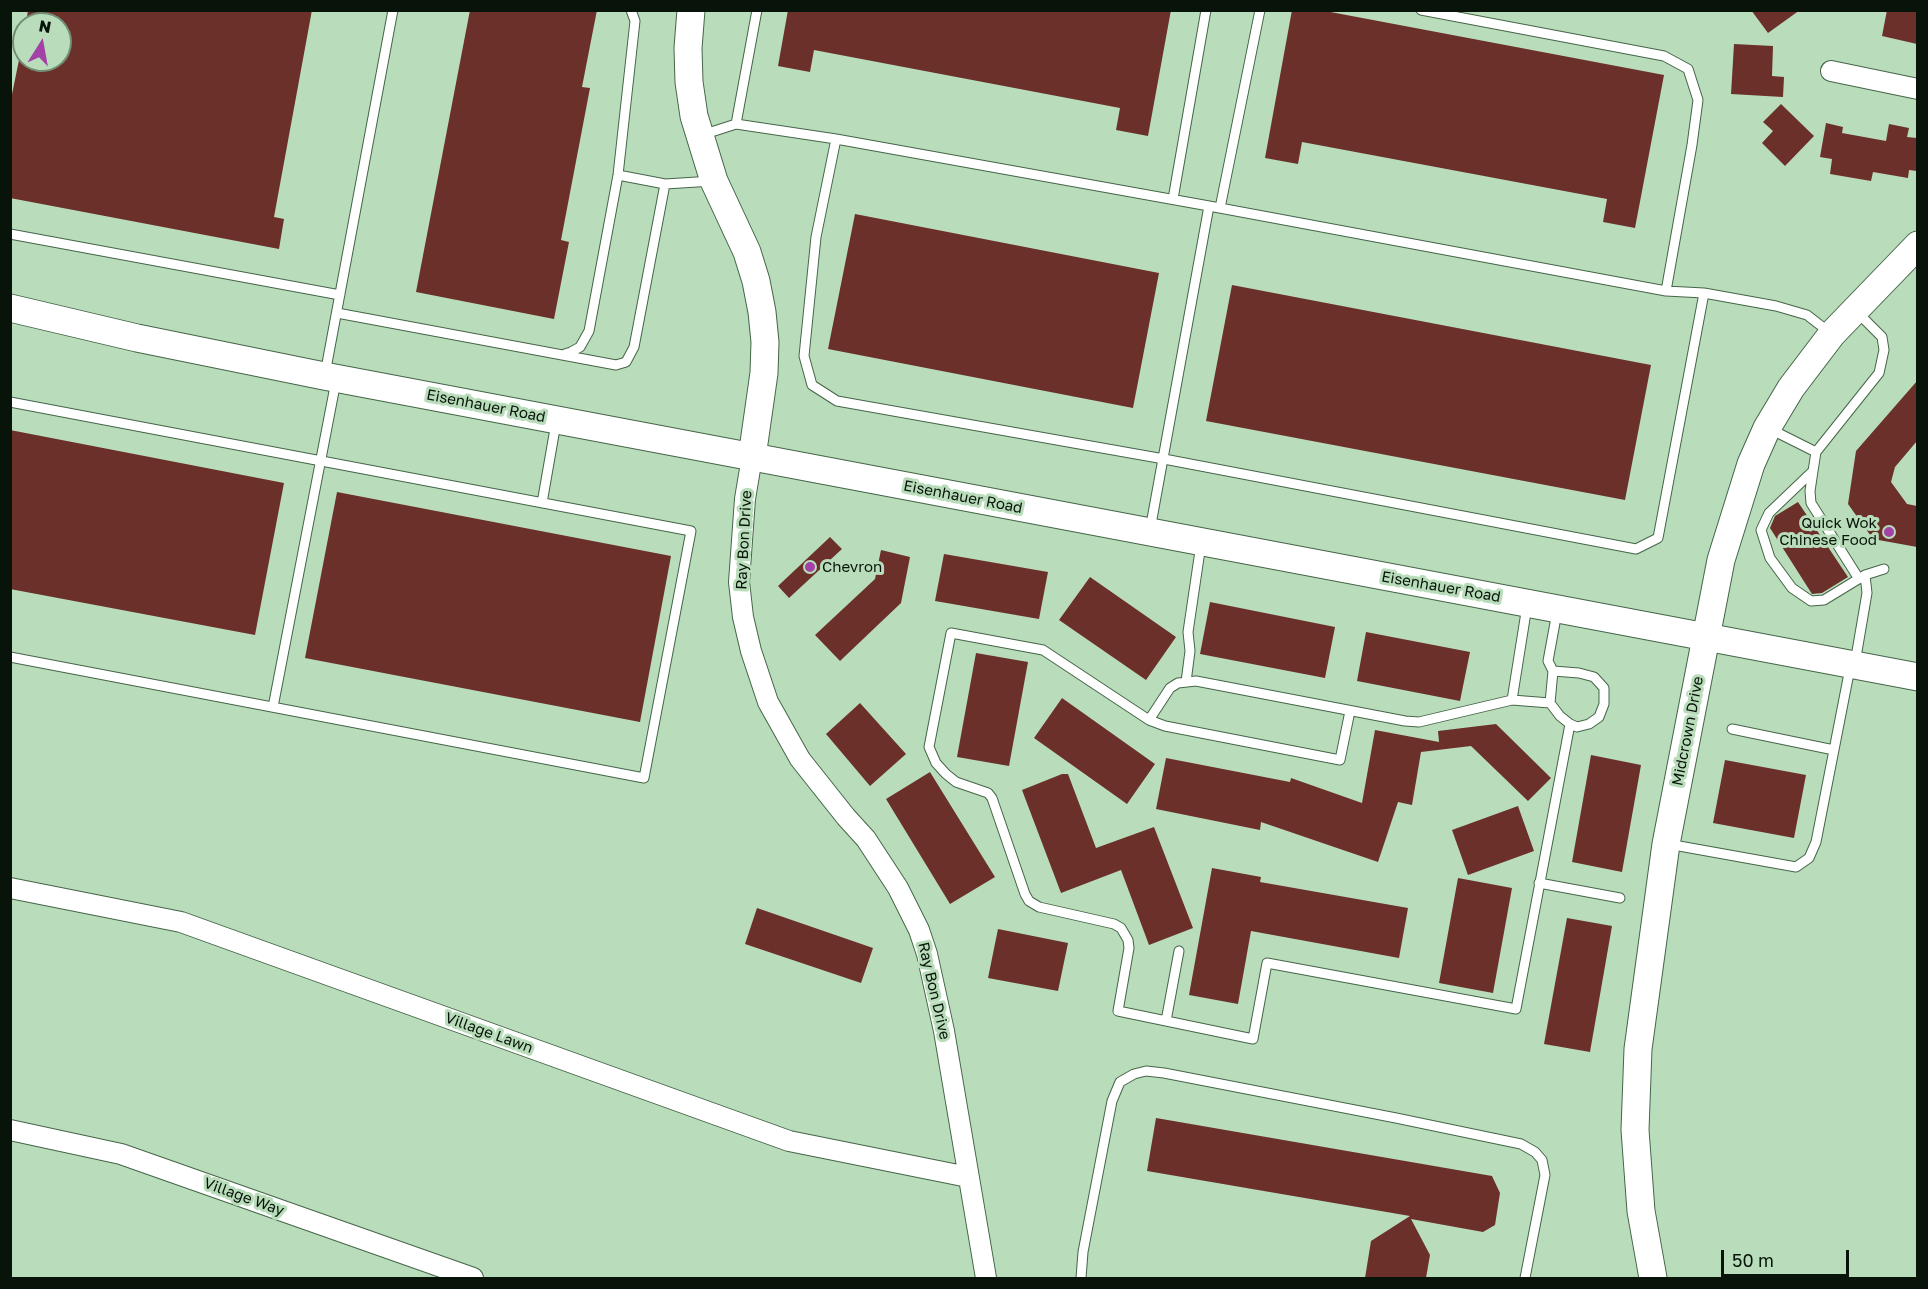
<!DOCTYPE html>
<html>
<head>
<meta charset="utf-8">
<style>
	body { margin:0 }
	#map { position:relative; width:1928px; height:1289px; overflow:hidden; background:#b9ddbb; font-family:"Golos Text",sans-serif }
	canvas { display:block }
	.frame { position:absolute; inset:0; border:12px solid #081409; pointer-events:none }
	.north { position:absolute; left:12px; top:12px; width:60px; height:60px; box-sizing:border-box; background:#b9ddbb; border:2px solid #728d74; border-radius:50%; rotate:11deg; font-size:16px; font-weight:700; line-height:24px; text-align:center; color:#081409 }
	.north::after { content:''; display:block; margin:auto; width:21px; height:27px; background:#a441a7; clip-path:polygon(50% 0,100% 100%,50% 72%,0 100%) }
	.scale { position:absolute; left:1721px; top:1250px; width:128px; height:27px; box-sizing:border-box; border:3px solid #081409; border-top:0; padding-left:8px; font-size:18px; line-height:21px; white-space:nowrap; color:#081409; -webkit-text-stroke:4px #b9ddbb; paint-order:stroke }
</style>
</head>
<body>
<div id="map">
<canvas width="1928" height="1289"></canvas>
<div class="frame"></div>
<div class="north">N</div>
<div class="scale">50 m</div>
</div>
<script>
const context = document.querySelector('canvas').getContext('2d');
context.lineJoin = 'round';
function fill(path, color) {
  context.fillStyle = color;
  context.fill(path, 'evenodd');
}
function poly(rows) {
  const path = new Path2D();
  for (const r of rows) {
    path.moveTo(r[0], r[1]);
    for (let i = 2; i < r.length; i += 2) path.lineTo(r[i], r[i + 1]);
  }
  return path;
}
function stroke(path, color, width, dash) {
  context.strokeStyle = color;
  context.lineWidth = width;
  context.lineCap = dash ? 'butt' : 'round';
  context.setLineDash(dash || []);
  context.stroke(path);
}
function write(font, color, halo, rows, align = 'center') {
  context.font = font + ' "Golos Text",sans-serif';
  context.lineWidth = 6;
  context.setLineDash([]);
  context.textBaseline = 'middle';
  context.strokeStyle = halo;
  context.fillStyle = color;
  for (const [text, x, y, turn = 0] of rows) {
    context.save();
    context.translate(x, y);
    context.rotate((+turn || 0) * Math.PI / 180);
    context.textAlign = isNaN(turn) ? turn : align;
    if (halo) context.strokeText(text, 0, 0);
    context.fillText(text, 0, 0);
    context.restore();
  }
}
fill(poly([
	[28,10,312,10,274,217,284,219,279,249,10,198,10,104,19,60,60,60,60,24,26,24],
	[470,10,597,10,582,87,590,88,561,240,569,242,554,319,416,292],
	[788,10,1171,10,1148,136,1116,130,1120,108,814,50,810,72,778,66],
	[1292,10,1320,10,1664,75,1635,228,1603,222,1607,199,1302,142,1298,164,1265,158],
	[1751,10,1800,10,1768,33],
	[1887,10,1917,10,1917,44,1882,36],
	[1734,44,1773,46,1772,76,1784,77,1783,97,1731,94],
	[1781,104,1814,136,1785,166,1762,143,1773,131,1763,122],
	[1826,123,1843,127,1842,133,1886,141,1889,124,1909,128,1907,137,1917,138,1917,171,1909,170,1908,178,1873,172,1871,181,1830,174,1832,159,1820,157],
	[855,214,1159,273,1133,408,828,349],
	[1232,285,1651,365,1625,500,1206,421],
	[1917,381,1917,441,1895,467,1891,482,1907,504,1917,506,1917,547,1873,539,1848,504,1856,451],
	[10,430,284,483,255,635,10,589],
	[337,492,671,556,640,722,305,658],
	[1798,502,1848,577,1822,593,1812,594,1770,528,1775,516],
	[830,537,842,549,789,598,778,586],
	[881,550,910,557,901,603,840,661,815,635,875,579],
	[944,554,1048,572,1039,619,935,601],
	[1090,577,1176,637,1146,680,1059,620],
	[1210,602,1335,627,1325,678,1200,654],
	[1366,632,1470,652,1460,701,1357,681],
	[976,653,1028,662,1009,766,957,757],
	[1062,698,1155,764,1127,804,1034,738],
	[860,703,906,754,870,786,826,734],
	[1496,724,1551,778,1528,801,1471,746,1421,752,1412,805,1398,802,1378,862,1261,822,1260,830,1156,809,1166,758,1290,782,1291,778,1362,803,1375,730,1439,742,1438,731],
	[1591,755,1641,765,1622,872,1572,862],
	[1725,760,1806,775,1794,838,1713,823],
	[930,772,995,877,950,904,886,799],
	[1062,774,1068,774,1096,848,1154,827,1193,928,1149,945,1121,870,1061,893,1022,790],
	[1518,806,1534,851,1468,875,1452,830],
	[1212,868,1261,877,1260,882,1408,908,1399,958,1251,931,1238,1004,1189,995],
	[1458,878,1512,888,1493,993,1439,983],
	[757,908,873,948,861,983,745,944],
	[1567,918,1612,926,1590,1052,1544,1044],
	[998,929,1068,943,1058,991,988,978],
	[1156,1118,1492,1176,1500,1193,1495,1225,1483,1232,1411,1219,1430,1255,1426,1278,1365,1278,1371,1241,1410,1216,1147,1171]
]), '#6c302b');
const lane = poly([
	[1421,10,1664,56,1688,69,1698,100,1692,145,1666,291],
	[736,124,757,10],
	[702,135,736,124,836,139,1209,206,1150,530],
	[836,139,816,237,804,356,812,385,837,401,1164,459,1636,549,1658,538,1704,293],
	[618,175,665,184],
	[1173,199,1206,10],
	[1209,206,1666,291,1704,293,1776,306,1807,315,1829,332],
	[1220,208,1260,10],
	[10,234,340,295],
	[1856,311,1882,337,1884,350,1879,373,1816,452,1813,471,1769,513,1761,530,1770,558,1792,588,1811,601,1824,600,1865,575],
	[337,313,616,365,626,362,634,347,665,184,713,181],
	[565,354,571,352,580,347,589,331,618,175,635,21,631,10],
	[325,374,393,10],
	[10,402,691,531,644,778,10,657],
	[1770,429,1816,452],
	[1813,471,1810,491,1811,503,1859,579],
	[542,503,556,423],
	[1855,663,1867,593,1865,575,1884,569],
	[1553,671,1579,673,1594,677,1604,688,1604,704,1599,717,1589,724,1577,727,1570,724,1560,716,1550,703,1553,671,1548,661,1557,612],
	[1186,682,1190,651,1188,632,1201,544],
	[1512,700,1527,606],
	[273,707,336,381],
	[1350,711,1340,760,1165,726,1149,720,1043,650,951,633,929,747,936,763,946,774,956,782,988,793,992,798,1025,894,1029,901,1039,907,1114,924,1121,928,1128,940,1129,948,1118,1011,1253,1039,1267,963,1516,1009,1570,724],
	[1149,720,1170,688,1178,683,1196,681,1405,721,1419,722,1512,700,1550,703],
	[1732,729,1834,750],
	[1668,844,1796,867,1809,858,1816,842,1850,668],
	[1539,883,1620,898],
	[1166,1021,1179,951],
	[1081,1278,1083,1252,1112,1101,1120,1082,1134,1074,1146,1071,1164,1073,1396,1118,1521,1144,1535,1152,1542,1160,1545,1175,1525,1278]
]);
const street = poly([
	[1831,71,1918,89],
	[752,457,745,499,739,582,743,617,751,651,768,702,800,759,846,817,866,839,898,888,919,930,927,954,944,1031,986,1278],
	[10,888,181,922,789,1141,968,1177],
	[10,1130,121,1154,473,1278]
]);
const secondary = poly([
	[691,10,688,48,689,82,694,116,714,181,747,252,756,281,762,312,765,342,764,373,752,457],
	[10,308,137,338,324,376,1918,677],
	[1653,1278,1641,1211,1635,1130,1638,1049,1666,844,1721,560,1751,464,1767,428,1791,388,1832,334,1918,245]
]);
stroke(lane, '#456548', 11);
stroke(street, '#456548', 22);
stroke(secondary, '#456548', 29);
stroke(lane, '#fff', 9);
stroke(street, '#fff', 20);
stroke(secondary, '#fff', 27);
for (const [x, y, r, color] of [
	[1889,532,6,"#a441a7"],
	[810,567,6,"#a441a7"]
]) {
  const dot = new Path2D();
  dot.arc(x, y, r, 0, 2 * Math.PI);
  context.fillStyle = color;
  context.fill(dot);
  stroke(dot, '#b9ddbb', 2);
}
write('15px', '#081409', '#b9ddbb', [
	["Eisenhauer Road",486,406,11],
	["Eisenhauer Road",963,497,11],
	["Ray Bon Drive",744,540,-87],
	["Eisenhauer Road",1441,587,10],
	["Midcrown Drive",1688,731,-79],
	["Ray Bon Drive",934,991,77],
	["Village Lawn",489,1033,20],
	["Village Way",244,1197,20]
]);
write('15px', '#081409', '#b9ddbb', [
	["Quick Wok",1877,523],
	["Chinese Food",1877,540],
	["Chevron",822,567,"left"]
], 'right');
</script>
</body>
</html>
